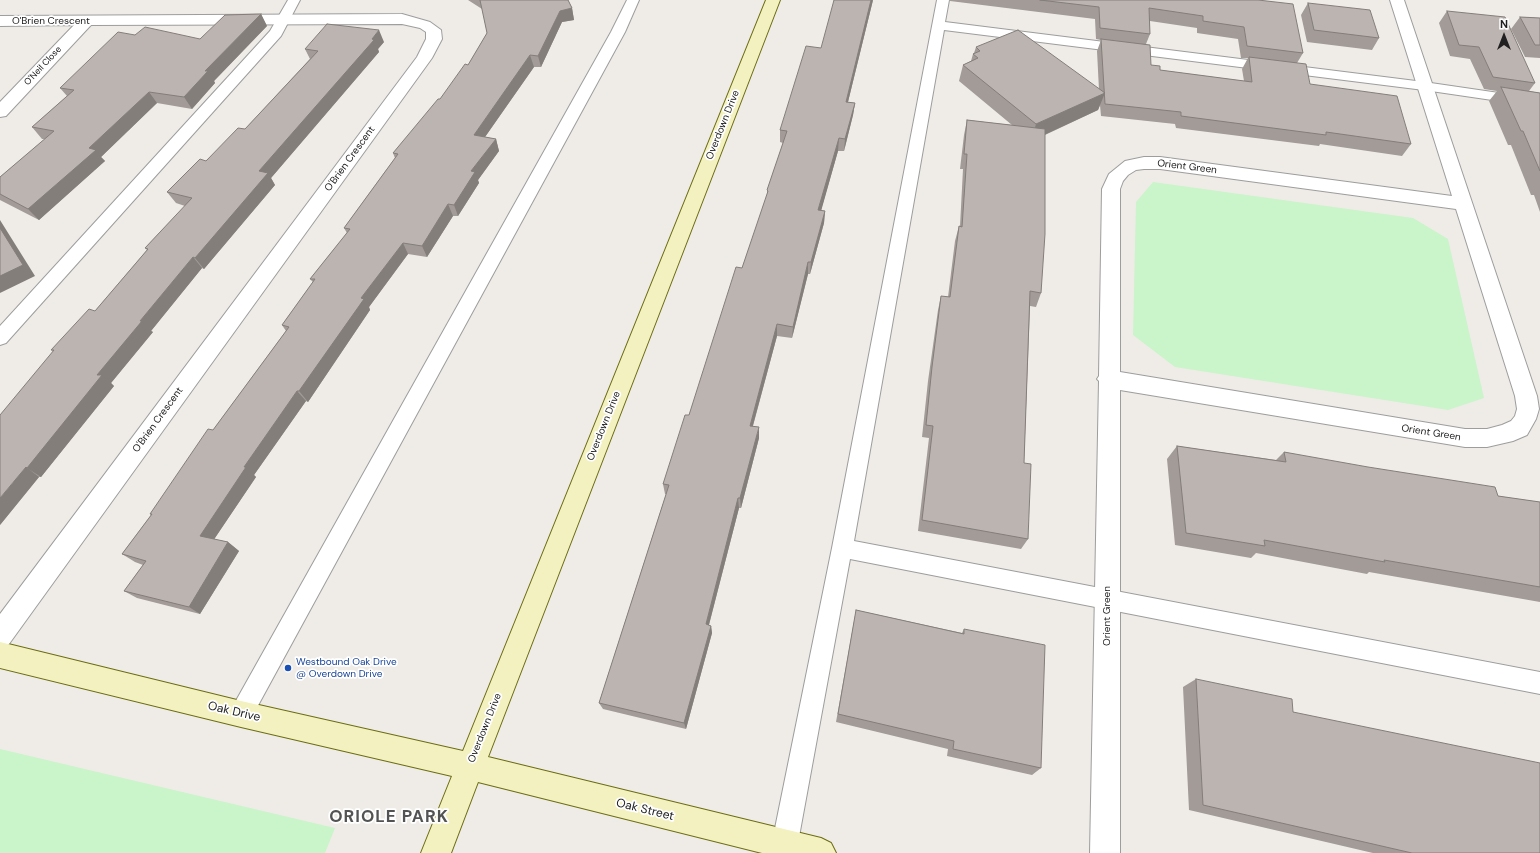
<!DOCTYPE html>
<html>
<head>
<meta charset="utf-8">
<style>
	body { margin:0 }
	#map { position:relative; width:1540px; height:853px; overflow:hidden; background:#efece7; font-family:"DM Sans",sans-serif }
	canvas { display:block }
	.north { position:absolute; left:1484px; top:16px; width:40px; height:40px; -webkit-text-stroke:3px #fff; paint-order:stroke; rotate:0deg; font-size:11px; font-weight:700; line-height:16px; text-align:center; color:#202020 }
	.north::after { content:''; display:block; margin:auto; width:14px; height:18px; background:#202020; clip-path:polygon(50% 0,100% 100%,50% 72%,0 100%) }
</style>
</head>
<body>
<div id="map">
<canvas width="1540" height="853"></canvas>
<div class="north">N</div>
</div>
<script>
const context = document.querySelector('canvas').getContext('2d');
context.lineJoin = 'round';
function fill(path, color) {
  context.fillStyle = color;
  context.fill(path, 'evenodd');
}
function poly(rows) {
  const path = new Path2D();
  for (const r of rows) {
    path.moveTo(r[0], r[1]);
    for (let i = 2; i < r.length; i += 2) path.lineTo(r[i], r[i + 1]);
  }
  return path;
}
function stroke(path, color, width, dash) {
  context.strokeStyle = color;
  context.lineWidth = width;
  context.lineCap = dash ? 'butt' : 'round';
  context.setLineDash(dash || []);
  context.stroke(path);
}
function write(font, color, halo, rows, align = 'center') {
  context.font = font + ' "DM Sans",sans-serif';
  context.lineWidth = 3.5;
  context.setLineDash([]);
  context.textBaseline = 'middle';
  context.strokeStyle = halo;
  context.fillStyle = color;
  for (const [text, x, y, turn = 0] of rows) {
    context.save();
    context.translate(x, y);
    context.rotate((+turn || 0) * Math.PI / 180);
    context.textAlign = isNaN(turn) ? turn : align;
    if (halo) context.strokeText(text, 0, 0);
    context.fillText(text, 0, 0);
    context.restore();
  }
}
fill(poly([
	[1153,182,1413,218,1448,239,1484,398,1448,410,1175,367,1133,335,1136,202],
	[0,749,335,828,325,853,0,853]
]), '#caf4c9');
const lane = poly([
	[288,0,300,0,281,36,6,343,0,345,0,326,270,31,288,0],
	[627,0,639,0,625,32,249,722,241,726,233,722,229,714,233,706,611,32,627,0],
	[937,0,949,0,945,22,1424,82,1540,99,1540,107,1424,90,944,30,854,541,1540,672,1540,694,850,559,796,853,770,853,832,548,937,0]
]);
const street = poly([
	[1390,0,1404,0,1537,396,1539,409,1536,419,1527,435,1513,441,1487,447,1465,447,1120,390,1120,853,1090,853,1099,381,1097,379,1099,376,1102,189,1109,174,1125,161,1144,157,1160,157,1452,196,1390,0],
	[1144,169,1160,169,1456,209,1515,396,1517,409,1515,416,1511,421,1502,425,1487,429,1465,429,1120,372,1120,189,1123,181,1128,175,1136,170,1144,169],
	[402,14,430,22,441,30,442,39,432,58,9,644,0,647,0,614,417,57,426,39,426,32,420,28,402,24,91,25,6,116,0,117,0,102,74,25,0,26,0,16,402,14]
]);
const secondary = poly([
	[766,0,780,0,488,757,821,838,831,843,836,853,762,853,478,782,451,853,421,853,452,776,241,727,0,668,0,642,241,701,463,751,766,0]
]);
stroke(lane, '#9d9d9d', 2);
stroke(street, '#9d9d9d', 2);
stroke(secondary, '#6c6d10', 2);
fill(lane, '#fff');
fill(street, '#fff');
fill(secondary, '#f4f1c1');
fill(poly([
	[468,0,568,0,572,8,574,20,562,22,541,67,534,67,485,137,496,139,499,151,478,180,479,183,458,216,453,216,427,257,408,254,369,307,370,310,308,402,306,401,254,475,256,477,214,539,228,542,239,551,200,614,137,598,124,591,143,565,135,562,122,554,151,515,150,514,213,430,286,331,282,325,313,282,310,279,347,233,344,228,395,158,393,153,440,99,468,65,487,33,482,9],
	[873,0,848,102,855,103,853,115,844,151,838,151,821,210,825,211,824,223,810,274,808,274,792,338,777,336,753,426,759,438,741,508,739,508,709,625,711,626,712,633,686,729,603,709,599,703,666,494,665,494,663,484,689,415,742,268,767,195,767,190,783,143,780,142,780,130,821,48],
	[950,0,1258,0,1303,53,1297,63,1310,84,1411,144,1402,156,1320,144,1319,146,1176,128,1175,124,1101,116,1100,105,1098,110,1045,135,1041,293,1036,307,1030,306,1024,463,1028,539,1021,549,918,531,929,438,922,437,928,381,938,310,941,296,948,297,955,241,959,226,960,226,963,169,960,169,964,135,967,120,1012,125,959,81,963,65,971,61,973,54,974,53,976,47,1099,90,1097,51,1101,40,1096,39,1095,19,950,1],
	[1150,21,1197,28,1197,33,1238,39,1241,58,1248,58,1242,69,1244,81,1160,70,1151,65,1146,44,1150,34],
	[1308,3,1379,38,1372,50,1307,42,1301,15],
	[1447,11,1535,83,1529,91,1540,93,1540,212,1534,195,1531,195,1511,145,1508,145,1489,101,1497,91,1484,89,1470,59,1450,56,1439,23],
	[261,14,267,26,214,81,215,83,192,109,157,103,101,157,105,161,39,220,0,200,0,177,45,139,42,139,32,127,67,96,60,88,135,35,200,39],
	[1520,17,1540,18,1540,58,1525,57,1511,29],
	[384,42,378,49,379,52,271,178,275,185,204,269,202,268,151,331,153,332,111,383,114,386,41,477,39,477,0,525,53,351,51,350,95,311,147,250,145,248,185,206,176,203,167,192,245,129,310,59,305,49],
	[1177,446,1276,460,1284,452,1498,496,1540,502,1540,602,1369,572,1367,574,1256,553,1251,558,1175,545,1167,459],
	[856,610,962,633,964,629,1041,768,1032,775,947,756,948,749,836,722,854,621],
	[1196,679,1293,712,1540,853,1373,853,1189,810,1183,687]
]), '#a29b97');
fill(poly([
	[871,0,873,0,845,114,846,102],
	[572,8,574,20,562,22,541,67,538,56,560,11],
	[261,14,267,26,214,81,215,83,192,109,184,97,205,71],
	[379,30,384,42,378,49,379,52,271,178,275,185,204,269,195,258,259,171],
	[530,55,534,67,478,147,474,135],
	[149,92,157,103,101,157,105,161,39,220,28,209,89,148],
	[1105,93,1098,110,1031,141,1036,124],
	[855,103,853,115,844,151,845,139],
	[839,138,838,151,818,222,818,210],
	[496,139,499,151,478,180,479,183,458,216,454,205,471,171],
	[448,204,453,216,427,257,422,246],
	[825,211,824,223,810,274,811,262],
	[0,220,35,276,0,293],
	[403,243,408,254,369,307,370,310,308,402,299,391,361,298],
	[193,257,202,268,151,331,153,332,111,383,114,386,41,477,27,468,97,375,140,321],
	[808,262,808,274,792,338,793,327],
	[777,324,777,336,750,436,750,426],
	[297,391,306,401,254,475,256,477,211,544,200,536,244,467],
	[759,427,759,438,741,508,740,498],
	[26,467,39,477,0,525,0,498],
	[738,498,739,508,707,632,706,624],
	[228,542,239,551,200,614,189,607],
	[711,626,712,633,686,729,684,723]
]), '#847e7b');
const building = poly([
	[480,0,568,0,572,8,560,11,538,56,530,55,474,135,496,139,471,171,475,172,454,205,448,204,422,246,403,243,361,298,364,299,299,391,297,391,244,467,246,467,200,536,228,542,189,607,124,591,146,561,122,554,152,514,150,514,208,429,213,430,289,327,282,325,315,279,310,279,350,229,344,228,398,154,393,153,438,99,440,99,465,64,468,65,487,33,480,0],
	[834,0,871,0,846,102,855,103,845,139,839,138,818,210,825,211,811,262,808,262,793,327,777,324,750,426,759,427,740,498,738,498,706,624,711,626,684,723,599,703,669,485,663,484,685,415,689,415,736,267,742,268,768,191,767,190,787,131,780,130,806,46,821,48,834,0],
	[1040,0,1258,0,1293,4,1303,53,1247,46,1244,27,1203,21,1203,16,1149,8,1150,34,1100,28,1099,7,1040,0],
	[1308,3,1370,10,1379,38,1314,30,1308,3],
	[1447,11,1505,17,1535,83,1493,77,1479,47,1459,45,1447,11],
	[261,14,205,71,208,71,184,97,149,92,89,148,96,150,28,209,0,194,0,177,54,131,32,127,74,90,60,88,118,32,135,35,145,27,200,39,225,15,261,14],
	[1520,17,1540,18,1540,45,1535,45,1520,17],
	[327,24,379,30,372,39,374,40,259,171,268,173,195,258,193,257,140,321,142,321,97,375,102,375,27,468,26,467,0,498,0,415,54,350,51,350,89,309,95,311,148,249,145,248,192,198,167,192,200,159,206,161,238,128,245,129,318,51,305,49,327,24],
	[1018,30,1105,93,1036,124,963,65,978,58,973,54,980,51,976,47,1018,30],
	[1101,39,1150,45,1151,65,1160,66,1160,70,1252,82,1249,57,1306,64,1310,84,1397,96,1411,144,1326,132,1326,135,1181,116,1181,112,1105,104,1101,39],
	[1501,87,1540,93,1540,171,1523,131,1521,131,1501,87],
	[967,120,1045,129,1045,234,1041,293,1030,291,1024,463,1031,464,1028,539,922,520,933,426,926,425,932,367,941,296,950,297,959,226,962,227,967,154,964,154,967,120],
	[0,228,23,265,0,276,0,228],
	[1177,446,1286,462,1284,452,1368,467,1495,487,1498,496,1540,502,1540,587,1384,560,1385,562,1264,540,1265,546,1186,533,1177,446],
	[856,610,964,634,964,629,1045,645,1041,768,953,749,954,741,838,714,856,610],
	[1196,679,1292,699,1293,712,1540,763,1540,853,1412,853,1203,805,1196,679]
]);
fill(building, '#bcb4b0');
stroke(building, '#847e7b', 1);
for (const [x, y, r, color] of [
	[288,668,4,"#1a4fb4"]
]) {
  const dot = new Path2D();
  dot.arc(x, y, r, 0, 2 * Math.PI);
  context.fillStyle = color;
  context.fill(dot);
  stroke(dot, '#fff', 1.5);
}
write('9px', '#202020', '#fff', [
	["O'Neil Close",43,66,-47]
]);
write('10px', '#202020', '#fff', [
	["O'Brien Crescent",51,21],
	["Overdown Drive",723,125,-68],
	["O'Brien Crescent",350,159,-54],
	["Orient Green",1187,167,7],
	["O'Brien Crescent",158,420,-54],
	["Overdown Drive",604,426,-68],
	["Orient Green",1431,433,9],
	["Orient Green",1107,616,-90],
	["Overdown Drive",485,728,-68]
]);
write('10px', '#164399', '#fff', [
	["Westbound Oak Drive",296,662],
	["@ Overdown Drive",296,674]
], 'left');
write('12px', '#202020', '#fff', [
	["Oak Drive",234,712,13],
	["Oak Street",645,810,14]
]);
context.letterSpacing = '1px';
write('bold 17px', '#535353', '#fff', [
	["ORIOLE PARK",389,818]
]);
context.letterSpacing = '0px';
</script>
</body>
</html>
